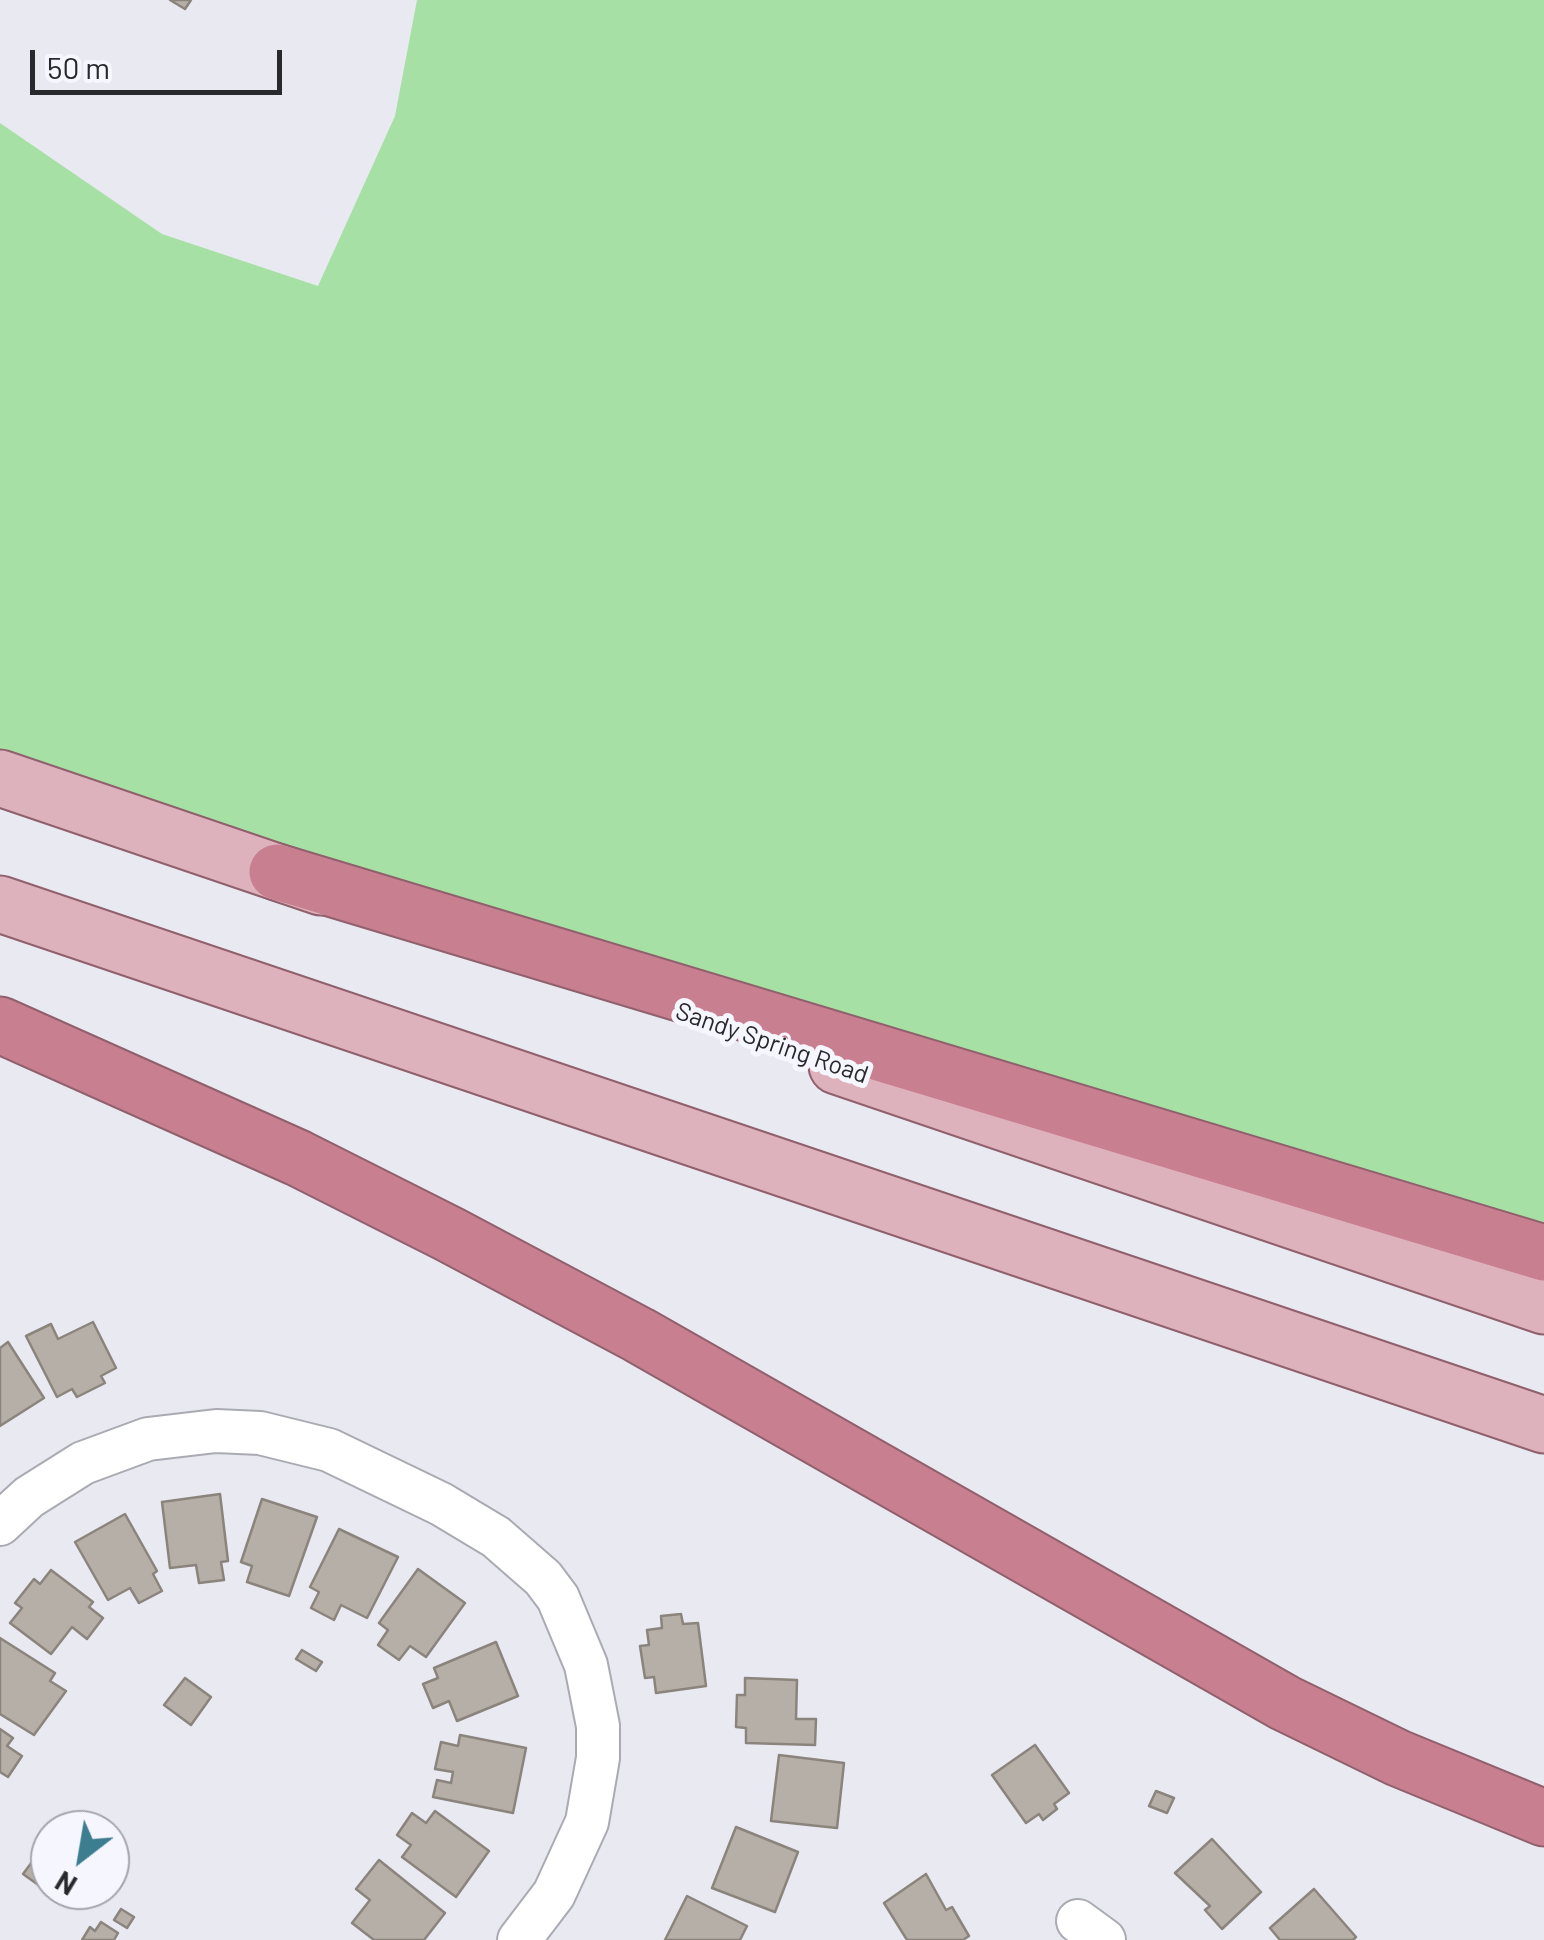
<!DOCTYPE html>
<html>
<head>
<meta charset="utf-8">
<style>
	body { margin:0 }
	#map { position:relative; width:1544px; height:1940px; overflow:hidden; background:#e9e9f2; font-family:Barlow,sans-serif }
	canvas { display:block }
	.north { position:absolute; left:30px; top:1810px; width:100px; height:100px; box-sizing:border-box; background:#f6f6fe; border:2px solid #a4a4aa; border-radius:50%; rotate:211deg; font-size:28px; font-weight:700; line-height:40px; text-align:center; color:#29292d }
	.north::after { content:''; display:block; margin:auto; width:35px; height:45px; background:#3d7d90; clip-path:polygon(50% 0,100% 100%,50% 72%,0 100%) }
	.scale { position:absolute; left:30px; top:50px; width:252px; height:45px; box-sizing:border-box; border:5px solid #29292d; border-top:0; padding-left:12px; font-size:30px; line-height:35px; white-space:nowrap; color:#29292d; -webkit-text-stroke:8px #f6f6fe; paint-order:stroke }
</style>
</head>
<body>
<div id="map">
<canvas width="1544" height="1940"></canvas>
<div class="north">N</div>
<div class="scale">50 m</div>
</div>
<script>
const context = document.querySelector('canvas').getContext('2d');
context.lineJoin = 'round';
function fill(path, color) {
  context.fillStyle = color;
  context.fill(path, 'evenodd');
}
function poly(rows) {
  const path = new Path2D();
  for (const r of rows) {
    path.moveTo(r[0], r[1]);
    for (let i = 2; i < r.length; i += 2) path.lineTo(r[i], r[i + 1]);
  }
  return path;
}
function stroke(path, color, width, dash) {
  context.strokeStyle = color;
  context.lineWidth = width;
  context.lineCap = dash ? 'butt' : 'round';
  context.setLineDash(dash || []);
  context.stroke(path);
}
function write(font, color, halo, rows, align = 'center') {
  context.font = font + ' Barlow,sans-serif';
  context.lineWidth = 10;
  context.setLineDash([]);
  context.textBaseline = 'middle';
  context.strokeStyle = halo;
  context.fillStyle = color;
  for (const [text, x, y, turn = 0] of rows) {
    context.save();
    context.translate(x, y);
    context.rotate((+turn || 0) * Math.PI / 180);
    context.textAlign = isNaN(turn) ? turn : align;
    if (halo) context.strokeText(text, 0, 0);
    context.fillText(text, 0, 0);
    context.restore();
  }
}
fill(poly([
	[417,0,1544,0,1544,1253,0,778,0,123,162,234,318,286,395,116]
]), '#a7e0a4');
const building = poly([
	[170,0,191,0,185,9,170,0],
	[93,1322,116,1368,101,1376,105,1383,77,1397,72,1389,57,1397,26,1336,51,1324,58,1339,93,1322],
	[8,1342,44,1398,0,1426,0,1348,8,1342],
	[220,1494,228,1561,221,1562,224,1580,199,1583,196,1565,170,1568,162,1502,220,1494],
	[262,1499,317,1517,289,1596,247,1582,252,1566,241,1562,262,1499],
	[125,1514,157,1571,153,1574,162,1591,139,1603,130,1588,108,1600,75,1542,125,1514],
	[339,1529,398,1557,367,1618,341,1605,334,1620,311,1608,319,1592,310,1587,339,1529],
	[418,1569,465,1603,426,1657,410,1646,399,1660,378,1645,388,1630,379,1623,418,1569],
	[51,1570,93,1602,89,1607,103,1618,87,1639,72,1627,51,1654,10,1623,22,1608,15,1603,34,1579,40,1584,51,1570],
	[681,1614,683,1624,698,1623,706,1686,656,1693,654,1677,645,1678,640,1646,649,1645,647,1630,662,1628,661,1616,681,1614],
	[0,1638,55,1673,50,1681,66,1691,34,1735,0,1714,0,1638],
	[496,1642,518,1696,457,1721,449,1701,433,1708,423,1684,438,1678,434,1668,496,1642],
	[302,1650,322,1662,316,1671,296,1659,302,1650],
	[185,1678,211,1697,191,1725,164,1705,185,1678],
	[745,1678,797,1680,796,1719,816,1719,815,1745,746,1743,746,1728,736,1727,737,1695,745,1695,745,1678],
	[0,1729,13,1738,7,1746,22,1756,8,1777,0,1772,0,1729],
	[460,1735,526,1748,513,1813,433,1797,437,1780,451,1783,453,1772,435,1769,441,1742,458,1746,460,1735],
	[1035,1745,1069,1793,1054,1804,1057,1809,1043,1820,1039,1814,1026,1823,992,1775,1035,1745],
	[779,1755,844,1763,837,1828,771,1821,779,1755],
	[1156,1791,1174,1798,1167,1813,1149,1806,1156,1791],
	[435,1811,489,1851,456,1897,402,1857,411,1845,397,1835,412,1813,426,1823,435,1811],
	[736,1827,798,1852,775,1912,712,1888,736,1827],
	[1212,1839,1261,1892,1222,1929,1205,1910,1210,1906,1175,1873,1212,1839],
	[47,1842,50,1844,50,1890,65,1890,58,1899,23,1874,47,1842],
	[379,1860,445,1913,424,1940,374,1940,352,1923,370,1900,356,1889,379,1860],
	[926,1874,946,1910,952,1907,969,1936,963,1940,907,1940,884,1903,926,1874],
	[1314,1889,1356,1937,1353,1940,1280,1940,1270,1928,1314,1889],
	[687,1896,747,1926,740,1940,665,1940,687,1896],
	[121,1909,134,1917,127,1928,114,1920,121,1909],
	[101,1922,118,1933,114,1940,82,1940,90,1927,95,1931,101,1922]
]);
fill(building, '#b6afa8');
stroke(building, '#8b847d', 2.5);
const minor = poly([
	[0,1524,29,1497,83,1463,148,1439,216,1431,260,1433,329,1450,441,1504,496,1537,543,1578,558,1598,586,1665,598,1726,598,1758,587,1822,554,1894,519,1940],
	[1078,1921,1104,1940]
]);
const major = poly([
	[0,778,321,887],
	[0,904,1544,1425],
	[837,1066,1544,1306]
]);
const highway = poly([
	[277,872,1544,1253],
	[0,1025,298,1158,449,1234,639,1335,1285,1703,1398,1758,1544,1818]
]);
stroke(minor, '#aaaab3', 46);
stroke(major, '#90616d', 59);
stroke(highway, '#90616d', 59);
stroke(minor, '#fff', 42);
stroke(major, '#deb2bc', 55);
stroke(highway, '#c87f8f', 55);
write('25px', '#29292d', '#f6f6fe', [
	["Sandy Spring Road",772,1043,19]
]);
</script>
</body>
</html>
